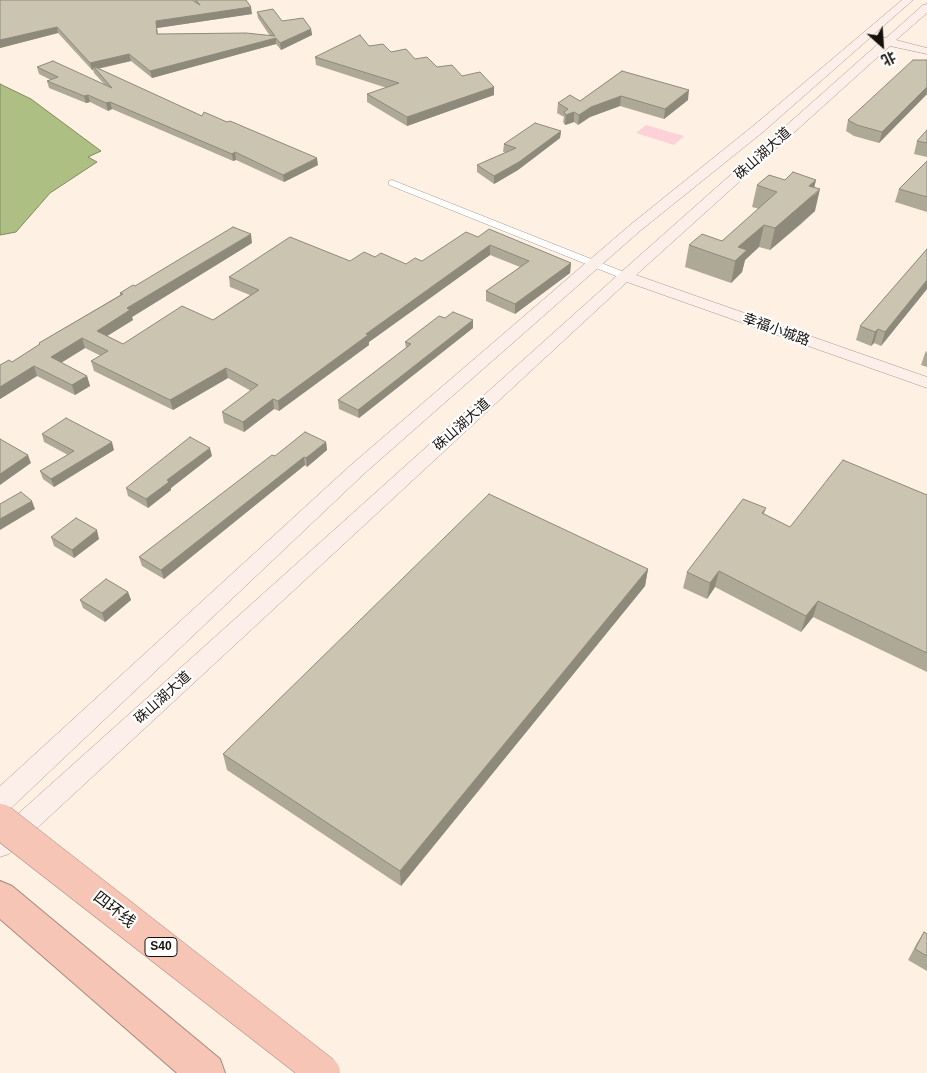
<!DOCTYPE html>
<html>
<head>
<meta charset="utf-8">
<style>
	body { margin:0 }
	#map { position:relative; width:927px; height:1073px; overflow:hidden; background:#fef1e4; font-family:Helvetica,"Noto Sans SC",sans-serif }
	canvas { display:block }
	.north { position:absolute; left:857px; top:20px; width:50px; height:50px; -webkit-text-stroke:4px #fff; paint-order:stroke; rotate:154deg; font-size:14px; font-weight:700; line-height:20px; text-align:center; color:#16100b }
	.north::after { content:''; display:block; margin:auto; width:18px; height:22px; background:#16100b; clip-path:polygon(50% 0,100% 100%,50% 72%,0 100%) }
</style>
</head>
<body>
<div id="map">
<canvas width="927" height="1073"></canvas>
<div class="north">北</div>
</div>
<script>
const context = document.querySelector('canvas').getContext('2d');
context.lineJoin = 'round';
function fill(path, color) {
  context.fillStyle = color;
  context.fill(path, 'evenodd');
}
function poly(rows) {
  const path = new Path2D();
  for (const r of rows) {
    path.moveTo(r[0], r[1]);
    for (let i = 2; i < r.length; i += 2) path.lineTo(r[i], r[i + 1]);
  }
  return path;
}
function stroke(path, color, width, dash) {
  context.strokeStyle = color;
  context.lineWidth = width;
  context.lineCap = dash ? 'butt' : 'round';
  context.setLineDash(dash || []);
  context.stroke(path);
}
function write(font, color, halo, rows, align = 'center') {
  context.font = font + ' Helvetica,"Noto Sans SC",sans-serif';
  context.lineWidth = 4.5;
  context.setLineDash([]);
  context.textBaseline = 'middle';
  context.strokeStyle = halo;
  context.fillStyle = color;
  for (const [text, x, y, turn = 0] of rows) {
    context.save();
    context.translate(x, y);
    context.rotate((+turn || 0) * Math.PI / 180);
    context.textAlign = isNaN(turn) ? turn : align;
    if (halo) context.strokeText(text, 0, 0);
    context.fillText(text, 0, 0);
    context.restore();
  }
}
fill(poly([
	[646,125,684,136,674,145,636,133]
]), '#fcd1d7');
const water = poly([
	[0,84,31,99,101,151,88,157,97,162,50,193,16,232,0,235,0,84]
]);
fill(water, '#adbf83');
stroke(water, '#808a5f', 1);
const street = poly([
	[392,180,629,274,630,276,625,279,621,278,389,185,389,181,392,180]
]);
const secondary = poly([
	[902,0,913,0,763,132,640,231,366,472,9,810,0,813,0,786,352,464,630,225,753,126,902,0],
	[927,4,927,13,896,40,927,48,927,54,890,46,636,275,927,377,927,388,627,282,9,854,0,857,0,830,620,273,879,43,874,40,876,38,886,38,923,5,927,4]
]);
const highway = poly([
	[0,881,12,886,220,1059,225,1073,177,1073,0,919,0,881]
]);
stroke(street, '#a79788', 1);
stroke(secondary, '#a79788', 1);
stroke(highway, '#a8867a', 2);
fill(street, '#fff');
fill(secondary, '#fceee9');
fill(highway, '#f6c5b6');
const highwayBridge = poly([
	[0,821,323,1073]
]);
stroke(highwayBridge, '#a8867a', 35, []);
stroke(highwayBridge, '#f6c5b6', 34);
fill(poly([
	[0,0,195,2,193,0,246,0,252,14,157,28,158,34,270,36,258,18,257,12,282,21,311,29,312,35,281,50,276,44,152,78,131,61,98,69,202,116,318,165,284,182,236,160,233,161,112,109,108,111,90,102,86,103,49,88,47,81,51,80,39,74,37,67,104,84,94,73,93,70,92,70,58,33,0,48],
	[369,46,415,59,462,76,494,95,407,126,367,102,367,94,387,88,316,65,315,57],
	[927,60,927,94,879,143,854,136,846,131,848,120],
	[622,71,688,100,664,119,620,106,590,117,578,125,574,122,565,125,563,122,564,117,557,113,558,103,580,101],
	[927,130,927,157,914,154,917,141],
	[561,131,560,138,518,170,494,184,477,172,477,165,506,152,503,152,504,144],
	[927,161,927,212,895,202,899,189],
	[785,180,816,180,814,187,815,211,800,225,770,250,759,247,745,260,742,272,731,283,685,267,689,245,722,241,759,209,752,207,757,185],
	[478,237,571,263,570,273,515,314,486,301,486,291,520,267,490,255,369,342,369,345,279,411,274,409,244,432,224,423,222,412,251,391,228,378,173,410,94,371,91,361,101,356,85,348,61,363,87,376,90,386,75,395,37,376,0,399,0,365,12,362,39,345,39,343,120,295,120,293,135,286,252,243,132,317,133,320,107,336,123,344,213,320,250,295,230,287,229,277,350,261,375,257,406,264,422,261],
	[927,249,927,289,881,346,874,343,871,346,856,340,860,326],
	[445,318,473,320,473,328,359,418,339,409,338,400,406,348,405,342],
	[927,351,927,367,921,365,925,353],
	[42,434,114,450,54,487,43,479,40,471,68,455,44,442],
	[326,442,327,450,307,467,305,465,164,579,142,566,139,557,275,456],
	[212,456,171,488,171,490,148,508,128,496,126,488],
	[927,495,927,672,813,617,801,632,715,587,707,599,683,588,687,572,766,508,764,514,790,527],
	[51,537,99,539,74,558,54,546],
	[648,569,645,586,401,886,227,770,223,754],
	[128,592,131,600,105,622,83,608,80,600],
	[924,932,927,934,927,971,908,960,917,943]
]), '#aea997');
fill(poly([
	[251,7,252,14,157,28,158,41,156,21],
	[57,27,58,33,0,48,0,40],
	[311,29,312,35,281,50,280,43],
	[276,38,276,44,152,78,150,71],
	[129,54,131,61,95,69,93,66,93,70,92,70,90,63],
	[494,87,494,95,407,126,407,117],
	[927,87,927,94,879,143,882,132],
	[689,90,688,100,664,119,665,109],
	[88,95,90,102,86,103,84,96],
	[621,96,620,106,590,117,578,125,579,115,591,107],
	[110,102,112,109,108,111,106,103],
	[574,112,574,122,565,125,566,115],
	[561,131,560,138,518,170,494,184,494,176],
	[235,152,236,160,233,161,232,154],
	[317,158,318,165,284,182,283,175],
	[816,180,812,197,820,189,815,211,770,250,775,228,809,186],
	[764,225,759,247,745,260,742,272,731,283,738,247],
	[251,234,252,243,132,317,133,320,99,341,97,331,127,308],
	[490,245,490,255,369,342,369,345,279,411,278,401,366,334],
	[571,263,570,273,515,314,515,304],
	[927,280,927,289,881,346,885,332],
	[473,320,473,328,359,418,358,410],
	[878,329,874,343,871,346,875,332],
	[82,338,85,348,54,367,51,357],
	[34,366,37,376,0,399,0,387],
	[226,368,228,378,173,410,170,400],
	[87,376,90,386,75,395,72,385],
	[273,399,274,409,244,432,243,422],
	[112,442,114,450,54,487,51,479],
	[326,442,327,450,307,467,306,458],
	[210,448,212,456,171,488,171,490,148,508,146,499,167,480],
	[28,455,31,463,0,485,0,474],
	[304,457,305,465,164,579,161,570],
	[32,501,35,509,0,530,0,519],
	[97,530,99,539,74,558,72,550],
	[648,569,645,586,401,886,400,871],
	[719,571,715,587,707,599,710,583],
	[128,592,131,600,105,622,102,613],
	[818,601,813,617,801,632,806,616]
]), '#8d897b');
const building = poly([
	[0,0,192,0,200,5,196,0,246,0,251,7,156,21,157,34,246,33,275,36,257,12,273,9,282,21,303,18,311,29,280,43,276,38,150,71,129,54,90,63,57,27,0,40,0,0],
	[360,35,369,46,383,44,391,52,406,49,415,59,427,57,437,67,452,65,462,76,480,72,494,87,407,117,367,94,399,83,315,57,360,35],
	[913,60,927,60,927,87,882,132,857,125,848,120,913,60],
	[53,61,112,88,93,66,202,116,204,112,227,122,230,121,317,158,283,175,235,152,232,154,110,102,106,103,88,95,84,96,47,81,58,77,37,67,53,61],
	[622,71,689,90,665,109,621,96,591,107,579,115,574,112,566,115,564,112,568,109,558,103,570,95,580,101,622,71],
	[535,123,561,131,519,162,494,176,477,165,516,148,504,144,535,123],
	[927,130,927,143,917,141,927,130],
	[927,161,927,197,899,189,927,161],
	[793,172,816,180,809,186,820,189,775,228,764,225,738,247,747,250,735,261,689,245,702,234,722,241,777,192,757,185,769,175,785,180,793,172],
	[233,227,251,234,127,308,130,310,97,331,123,344,182,306,213,320,259,290,229,277,290,237,350,261,364,252,375,257,381,253,406,264,415,258,422,261,466,232,478,237,489,229,571,263,515,304,486,291,529,261,490,245,366,334,368,335,278,401,273,399,243,422,222,412,258,385,226,368,170,400,91,361,108,351,82,338,51,357,87,376,72,385,34,366,0,387,0,365,9,360,12,362,40,344,39,343,123,294,120,293,133,285,135,286,233,227],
	[927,249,927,280,885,332,878,329,875,332,860,326,927,249],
	[453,312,473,320,358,410,338,400,411,344,405,342,439,316,445,318,453,312],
	[66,418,112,442,51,479,40,471,74,451,42,434,66,418],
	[305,432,326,442,306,458,304,457,161,570,139,557,272,455,275,456,305,432],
	[190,437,210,448,167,480,169,482,146,499,126,488,190,437],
	[0,439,28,455,0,474,0,439],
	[843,460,927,495,927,653,818,601,806,616,719,571,710,583,687,572,743,499,766,508,762,513,790,527,843,460],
	[21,492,32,501,0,519,0,504,21,492],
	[489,494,648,569,400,871,223,754,489,494],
	[76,518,97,530,72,550,51,537,76,518],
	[106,579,128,592,102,613,80,600,106,579],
	[924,932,927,934,927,956,915,949,924,932]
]);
fill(building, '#cac4b0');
stroke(building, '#8d897b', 1);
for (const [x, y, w] of [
	[161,947,32]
]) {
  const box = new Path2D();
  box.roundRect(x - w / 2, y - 9.5, w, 19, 4);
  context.fillStyle = '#fff';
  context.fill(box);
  stroke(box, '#16100b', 1);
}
write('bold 12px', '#16100b', null, [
	["S40",161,947]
]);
write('14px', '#16100b', '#fff', [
	["硃山湖大道",763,154,-42],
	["幸福小城路",776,330,20],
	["硃山湖大道",462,425,-42],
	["硃山湖大道",163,698,-42]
]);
write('16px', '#16100b', '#fff', [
	["四环线",114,910,38]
]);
</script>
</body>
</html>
